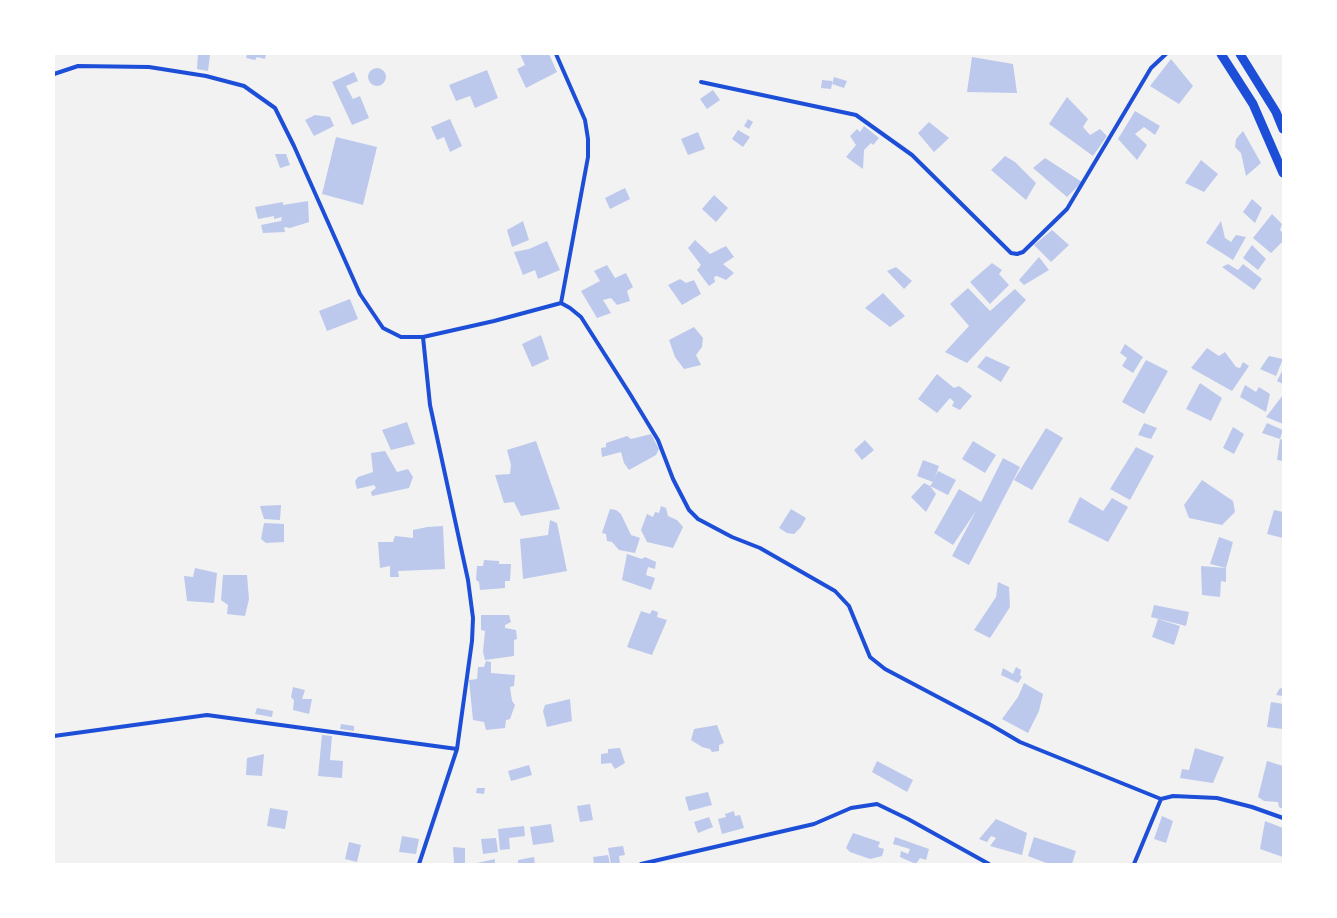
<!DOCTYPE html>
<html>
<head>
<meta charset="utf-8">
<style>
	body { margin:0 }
	#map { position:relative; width:1337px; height:918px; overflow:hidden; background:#f2f2f2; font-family:"Exo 2",sans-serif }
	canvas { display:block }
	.frame { position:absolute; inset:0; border:55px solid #fff; pointer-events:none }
</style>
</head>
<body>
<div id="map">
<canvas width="1337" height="918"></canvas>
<div class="frame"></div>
</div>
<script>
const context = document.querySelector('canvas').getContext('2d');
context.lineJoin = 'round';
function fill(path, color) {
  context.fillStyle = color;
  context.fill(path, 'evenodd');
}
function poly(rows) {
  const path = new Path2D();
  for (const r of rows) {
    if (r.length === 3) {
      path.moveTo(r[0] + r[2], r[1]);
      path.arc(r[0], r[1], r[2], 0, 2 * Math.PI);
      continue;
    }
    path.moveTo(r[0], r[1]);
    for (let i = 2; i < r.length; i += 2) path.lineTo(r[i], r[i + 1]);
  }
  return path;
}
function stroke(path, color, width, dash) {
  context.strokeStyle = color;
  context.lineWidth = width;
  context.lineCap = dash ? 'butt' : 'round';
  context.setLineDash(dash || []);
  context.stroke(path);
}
fill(poly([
	[198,54,210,55,208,71,197,69],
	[247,54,266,54,265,59,257,57,255,60,246,58],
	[520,54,549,54,557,72,526,88,517,69,525,65],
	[972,57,1013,64,1017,93,967,92],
	[1171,59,1193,86,1179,104,1150,86],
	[377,77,9],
	[487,70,498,98,475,108,470,96,456,101,449,85],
	[354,72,358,81,346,86,353,99,360,96,369,118,352,125,332,82],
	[834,77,847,81,844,88,832,84,831,89,821,88,822,80,832,81,832,84],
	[713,90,720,100,707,109,700,99],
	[1067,97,1088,119,1083,127,1090,135,1100,129,1107,136,1093,156,1049,124],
	[1135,111,1160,126,1155,135,1144,127,1135,134,1147,145,1137,160,1118,139],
	[315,115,330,117,334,126,314,136,305,120],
	[450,119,462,146,450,152,444,137,437,140,431,127],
	[748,119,753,122,749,129,744,126],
	[929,122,949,138,934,152,918,133],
	[864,126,879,138,873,145,871,143,864,150,863,169,846,157,856,145,850,136,857,129,860,132],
	[738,130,750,137,743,147,732,139],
	[1243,131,1261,163,1246,176,1241,153,1235,147,1236,139],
	[698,132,705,149,688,155,681,139],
	[336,137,377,147,363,205,322,194],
	[275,154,286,154,290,165,280,168],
	[1005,156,1015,162,1036,183,1026,200,991,170],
	[1045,158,1082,182,1067,197,1033,168],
	[1201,160,1218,174,1204,192,1185,183],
	[625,188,630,199,610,209,605,198],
	[714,195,728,208,716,222,702,209],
	[1252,199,1262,208,1255,223,1243,212],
	[308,201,309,222,290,228,284,227,285,232,263,233,261,225,281,221,282,217,274,219,274,216,258,219,255,207,283,202,283,205],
	[1272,214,1282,224,1280,230,1283,233,1282,242,1271,253,1253,238],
	[523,221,529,240,512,247,507,230],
	[1221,221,1225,238,1231,242,1236,235,1246,237,1233,260,1206,243],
	[1052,230,1069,245,1051,262,1034,245],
	[695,240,710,254,726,246,734,257,723,264,734,273,726,280,717,276,714,277,715,282,709,286,697,270,701,265,688,248],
	[547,241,560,270,538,279,535,270,523,275,514,252,529,249],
	[1252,245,1266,259,1258,270,1243,258],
	[1039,257,1049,270,1024,285,1019,280],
	[992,263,1002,270,999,274,1009,285,990,304,970,282],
	[1228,264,1238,270,1243,264,1262,279,1254,290,1222,267],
	[607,265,615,278,626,273,633,287,627,291,630,301,617,305,611,298,603,300,611,313,597,318,581,291,600,281,594,271],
	[896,267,912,281,904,289,887,271],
	[680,279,686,283,694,280,701,294,682,305,668,285],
	[968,288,990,311,1015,289,1026,300,967,363,945,352,969,326,950,304],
	[883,293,905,316,890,327,865,308],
	[350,299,358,319,327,331,319,311],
	[694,327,703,338,702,347,696,355,701,365,684,369,675,357,669,340],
	[541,335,549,359,532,367,522,344],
	[1125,344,1143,357,1133,373,1122,366,1127,358,1120,353],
	[1207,348,1219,356,1225,352,1236,367,1240,368,1243,362,1249,366,1232,391,1191,368],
	[986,356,1010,367,1001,382,977,367],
	[1269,356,1283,359,1276,376,1260,369],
	[1146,360,1168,371,1144,414,1122,402],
	[1283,369,1283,384,1277,381],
	[937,374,954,388,959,386,972,396,960,410,952,406,954,402,950,398,937,413,918,399],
	[1200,383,1222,398,1211,421,1186,409],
	[1245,385,1256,392,1259,387,1270,394,1266,412,1240,397],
	[1283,395,1283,424,1266,417],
	[407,422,415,444,391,450,382,430],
	[1144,423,1157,428,1151,439,1138,435],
	[1267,423,1283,430,1280,439,1262,433],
	[1233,427,1244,434,1234,454,1223,448],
	[1046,428,1063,438,1032,490,1014,480],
	[651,434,659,449,656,455,629,470,624,463,621,452,602,457,601,448,606,447,606,443,627,436,631,439],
	[1280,439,1283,440,1283,461,1277,460],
	[865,440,874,450,862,460,854,450],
	[536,441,560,509,521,516,514,502,504,503,495,475,510,474,511,465,507,450],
	[973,441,996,455,985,473,962,459],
	[1136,447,1154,456,1130,500,1110,489],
	[385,451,397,472,408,469,413,477,409,488,372,496,371,492,376,488,374,485,357,489,355,481,358,477,373,472,371,453],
	[1003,458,1020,467,969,565,952,556,976,511,953,545,934,533,959,489,981,502],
	[923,460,939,466,935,477,938,471,956,480,948,495,930,486,933,482,917,476],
	[1202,480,1233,501,1235,512,1222,525,1189,518,1184,505],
	[924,483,930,486,936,494,926,512,911,497],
	[1080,497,1103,511,1112,498,1128,507,1108,542,1068,522],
	[281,505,280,520,264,519,260,506],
	[661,506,666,508,668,516,677,520,683,527,673,548,647,542,641,530,647,514,653,517,655,512,659,513],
	[610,509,616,510,621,514,631,535,640,538,635,553,619,550,612,542,607,541,606,534,602,533],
	[791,509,806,518,801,527,794,534,787,533,779,528],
	[1274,510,1283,512,1283,538,1267,534],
	[550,520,557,523,567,571,523,579,520,539,548,535],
	[264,523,284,524,284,542,266,543,261,539],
	[443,526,445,569,398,571,399,577,390,577,390,566,380,568,378,542,393,542,395,536,413,538,413,530,427,527],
	[1219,537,1233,542,1226,568,1210,564],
	[627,554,642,559,645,557,656,562,655,569,648,567,646,575,655,578,651,590,622,580],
	[484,560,499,561,499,564,511,564,510,581,505,581,505,588,480,590,479,582,476,580,477,566,483,566],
	[1201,566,1226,568,1226,582,1221,581,1220,597,1202,595],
	[195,568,217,573,214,603,187,601,184,576,193,577],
	[223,575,247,575,249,599,245,616,227,614,228,605,221,600],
	[998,582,1009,587,1010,607,990,638,974,630,996,597],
	[1154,605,1189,612,1186,626,1151,617],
	[652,610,658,612,657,617,667,620,652,655,627,647,641,611,650,614],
	[481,615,509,615,511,622,505,625,505,628,516,630,517,639,514,640,514,656,485,660,483,652,485,631,481,630],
	[1158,619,1180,626,1174,645,1152,637],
	[486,661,491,662,491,673,515,675,514,686,510,687,512,701,515,705,510,719,506,720,505,728,486,730,484,722,473,720,469,680,477,679,478,667,484,667],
	[1016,667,1021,670,1020,675,1022,677,1018,683,1001,675,1003,668,1013,674],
	[1024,683,1043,694,1039,711,1028,733,1002,719,1018,697],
	[293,687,305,690,302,699,312,699,309,714,293,710,294,700,291,697],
	[1280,688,1283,689,1283,696,1276,695],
	[570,699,572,721,547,727,543,711,545,705],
	[1271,702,1283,704,1283,729,1267,727],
	[257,708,273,711,272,717,255,714],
	[341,724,354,726,354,731,340,729],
	[717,725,724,743,719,745,719,751,712,752,710,749,702,747,691,740,694,729],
	[322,735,332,736,330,760,343,761,342,778,318,776],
	[620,748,625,763,615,769,611,763,601,764,601,754,608,753,608,749],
	[1195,748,1224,757,1213,783,1180,778,1182,769,1189,770],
	[264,754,262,776,246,775,247,758],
	[877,761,913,780,907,792,872,772],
	[1267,761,1283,766,1283,809,1279,807,1278,802,1264,801,1258,797],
	[529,765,532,775,511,781,508,771],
	[477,788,485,788,484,794,476,793],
	[708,792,712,805,689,811,685,797],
	[590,804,593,820,580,822,577,806],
	[270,808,288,811,285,829,267,826],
	[734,811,735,816,740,815,744,828,722,834,718,819,726,817,725,814],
	[1162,816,1173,821,1166,843,1154,839],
	[709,817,713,827,698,833,694,822],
	[996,819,1027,833,1022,855,990,846,996,838,991,836,987,842,979,839],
	[1265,821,1283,828,1283,857,1260,849],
	[551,824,554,842,533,845,530,827],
	[524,826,525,836,509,838,510,849,500,850,498,829],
	[853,833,880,842,878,847,884,849,882,856,870,859,850,852,846,848],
	[402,836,419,839,416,854,399,852],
	[895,837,929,849,926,860,920,858,916,864,900,857,901,851,908,854,910,849,893,844],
	[1034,837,1076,851,1072,864,1049,864,1028,856],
	[496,838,498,852,483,854,481,839],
	[349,842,361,845,357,862,345,859],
	[623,846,625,855,619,856,620,864,611,864,608,848],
	[453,847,465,848,465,864,454,864],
	[608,855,610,864,594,864,593,857],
	[534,857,535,864,518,864,518,860],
	[495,859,495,864,477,864,477,863]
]), '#bdc9ec');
stroke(poly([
	[556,54,585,120,588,139,588,157,561,303],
	[54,74,78,66,149,67,206,76,244,86,275,108,294,146,360,294,383,328,401,337,423,337,494,321,561,303,570,308,581,317,630,394,658,440,673,479,689,510,698,519,732,537,760,548,835,591,849,606,870,657,885,669,991,725,1020,742,1161,799],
	[701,82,856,115,912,155,1011,253,1017,254,1023,252,1067,209,1151,68,1166,54],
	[54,736,207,715,457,749],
	[419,864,457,749,472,641,473,618,468,580,430,405,423,337],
	[641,864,814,824,851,808,877,804,908,819,989,864],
	[1134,864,1161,799,1173,796,1217,798,1252,807,1283,818]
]), '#1d4ed8', 4);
stroke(poly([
	[1221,54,1253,104,1283,173],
	[1240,54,1276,112,1283,129]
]), '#1d4ed8', 9);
</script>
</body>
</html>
